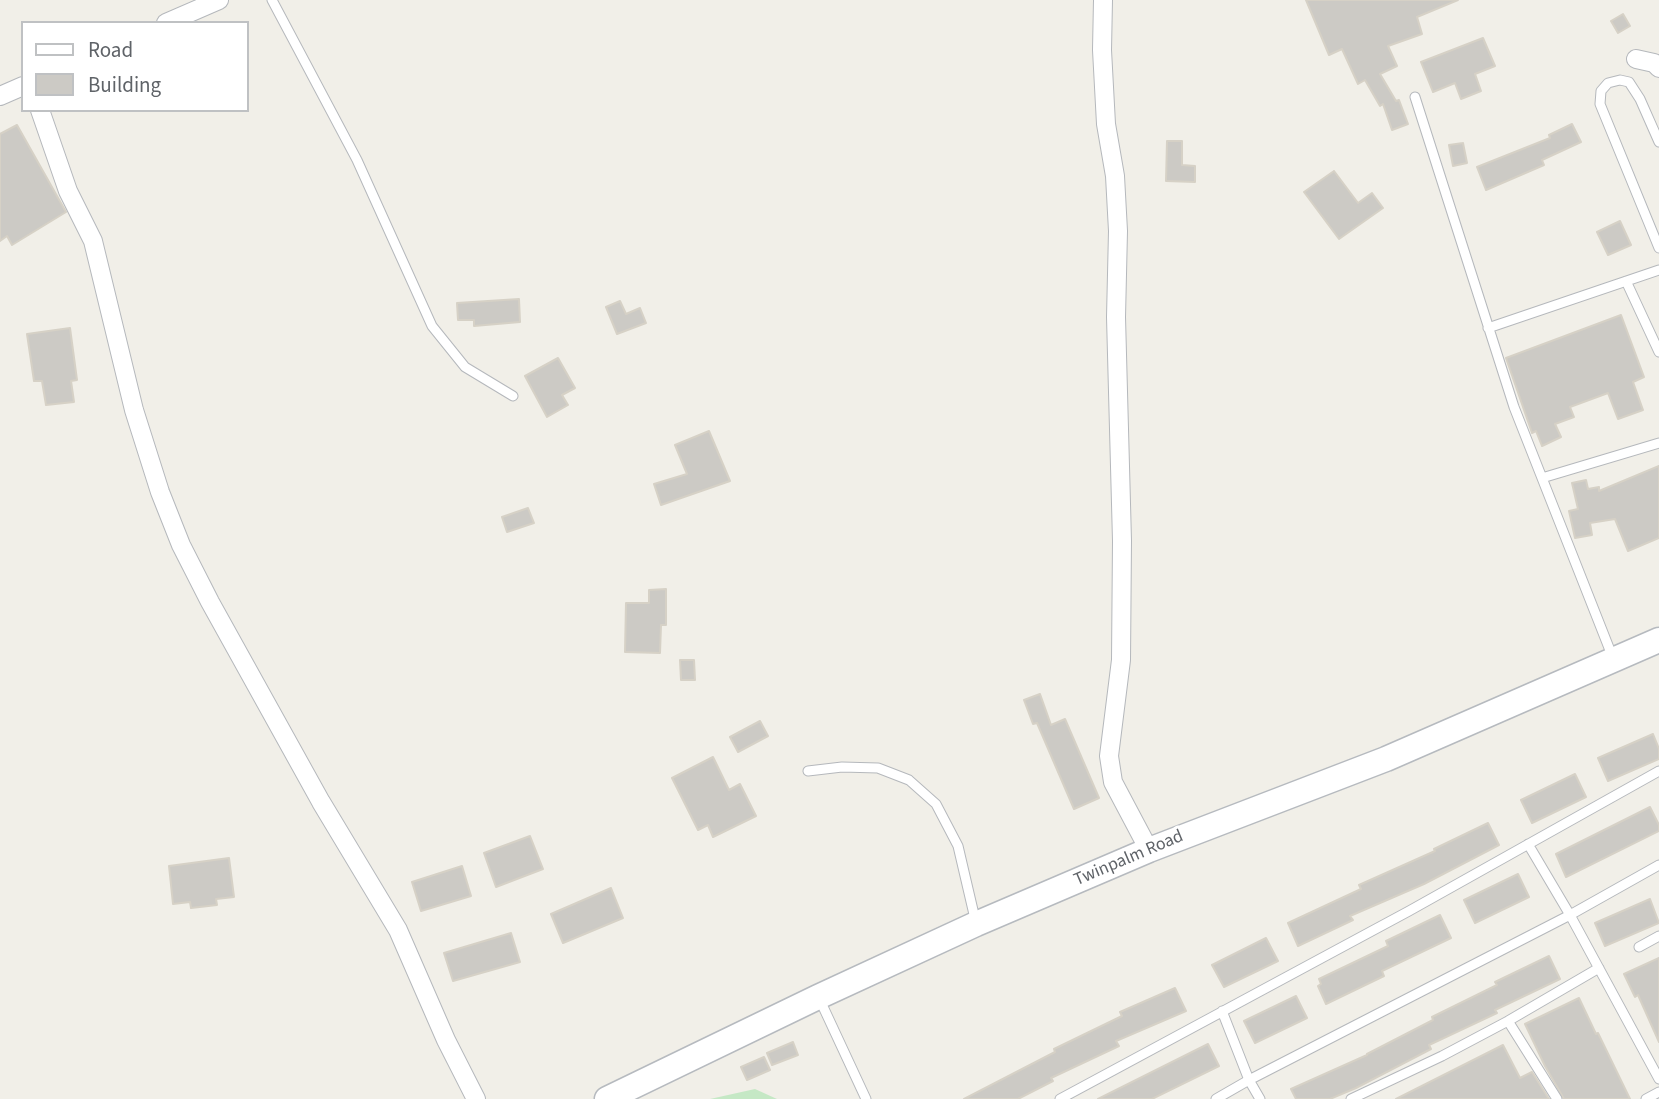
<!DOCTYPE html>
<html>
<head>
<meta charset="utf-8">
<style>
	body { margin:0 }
	#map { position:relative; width:1659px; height:1099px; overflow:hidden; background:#f1efe8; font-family:"Source Sans 3",sans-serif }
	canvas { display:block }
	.legend { position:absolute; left:21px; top:21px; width:228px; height:91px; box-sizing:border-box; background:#fff; border:2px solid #bfc1c3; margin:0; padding:9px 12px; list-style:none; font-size:21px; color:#5f6368 }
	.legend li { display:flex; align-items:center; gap:14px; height:35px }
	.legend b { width:35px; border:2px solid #bfc1c3 }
</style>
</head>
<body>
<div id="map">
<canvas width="1659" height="1099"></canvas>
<ul class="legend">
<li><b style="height:9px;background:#fff"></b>Road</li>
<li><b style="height:19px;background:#cccac5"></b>Building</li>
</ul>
</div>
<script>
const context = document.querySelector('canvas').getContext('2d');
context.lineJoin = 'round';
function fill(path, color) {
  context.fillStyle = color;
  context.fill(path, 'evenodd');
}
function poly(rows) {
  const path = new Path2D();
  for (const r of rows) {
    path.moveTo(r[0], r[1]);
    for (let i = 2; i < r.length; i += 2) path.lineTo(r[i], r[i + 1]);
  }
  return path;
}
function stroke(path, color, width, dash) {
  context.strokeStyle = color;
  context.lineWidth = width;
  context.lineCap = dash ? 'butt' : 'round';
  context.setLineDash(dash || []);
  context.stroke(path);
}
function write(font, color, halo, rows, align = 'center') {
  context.font = font + ' "Source Sans 3",sans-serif';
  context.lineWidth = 6;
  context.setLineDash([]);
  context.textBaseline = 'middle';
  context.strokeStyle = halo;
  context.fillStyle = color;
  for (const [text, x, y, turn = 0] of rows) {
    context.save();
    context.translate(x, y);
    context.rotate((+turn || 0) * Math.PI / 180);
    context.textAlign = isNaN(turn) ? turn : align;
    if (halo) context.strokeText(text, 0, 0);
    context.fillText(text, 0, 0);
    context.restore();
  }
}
fill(poly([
	[755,1089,777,1099,710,1099]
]), '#c5e8c5');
const building = poly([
	[1306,0,1458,0,1417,17,1422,34,1388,46,1397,66,1380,74,1396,101,1399,100,1408,124,1392,130,1383,104,1380,106,1365,80,1358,84,1342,49,1329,55,1306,0],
	[1623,14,1630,26,1618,33,1611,21,1623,14],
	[1483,38,1495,66,1475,74,1481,91,1461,99,1455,83,1433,92,1421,62,1483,38],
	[1572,124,1581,142,1542,160,1544,165,1486,190,1477,167,1550,138,1549,135,1572,124],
	[17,125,66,212,12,245,7,236,0,241,0,134,17,125],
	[1167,141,1182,141,1182,165,1195,166,1195,182,1166,181,1167,141],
	[1463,143,1467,163,1453,166,1449,145,1463,143],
	[1334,171,1358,203,1372,193,1383,208,1339,239,1304,192,1334,171],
	[1620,221,1631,245,1608,255,1597,232,1620,221],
	[519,299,520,322,474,326,474,320,458,320,457,303,519,299],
	[620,301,626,314,640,308,646,323,617,334,606,307,620,301],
	[1621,315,1644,377,1633,382,1643,410,1618,419,1608,393,1570,407,1574,417,1555,424,1561,437,1542,446,1536,431,1532,433,1506,358,1621,315],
	[70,328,77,380,71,381,74,402,46,405,42,381,34,381,27,334,70,328],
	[558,358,575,388,562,395,568,405,547,417,525,376,558,358],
	[709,431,730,481,661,505,654,484,687,474,675,445,709,431],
	[1659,466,1659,538,1628,551,1615,519,1590,523,1592,535,1575,538,1569,511,1578,509,1572,483,1586,480,1588,489,1599,487,1599,491,1659,466],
	[528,508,534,523,507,532,502,517,528,508],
	[666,589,666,625,661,625,660,653,625,652,626,603,649,603,649,590,666,589],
	[680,660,694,660,695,680,681,680,680,660],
	[1040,694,1051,725,1065,719,1099,798,1074,809,1037,723,1033,724,1024,700,1040,694],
	[760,721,768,736,738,752,730,737,760,721],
	[1653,734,1659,749,1659,759,1608,781,1598,758,1653,734],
	[713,757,729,790,740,784,756,816,713,837,708,825,698,830,672,778,713,757],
	[1575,774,1586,797,1532,823,1521,800,1575,774],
	[1650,807,1659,825,1659,831,1566,877,1556,854,1650,807],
	[1488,823,1499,845,1424,884,1350,916,1353,920,1298,946,1288,923,1361,889,1359,885,1435,851,1434,849,1488,823],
	[530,836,543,869,496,887,484,853,530,836],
	[229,858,234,897,216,899,217,905,191,908,190,902,173,904,169,866,229,858],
	[462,866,471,896,421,911,412,882,462,866],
	[1518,874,1529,897,1475,923,1464,900,1518,874],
	[611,888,623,918,563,943,551,914,611,888],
	[1650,899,1659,923,1605,946,1595,923,1650,899],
	[1440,915,1451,938,1382,971,1384,976,1326,1004,1318,986,1321,984,1319,979,1388,946,1386,941,1440,915],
	[511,933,520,962,453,981,444,953,511,933],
	[1266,938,1278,961,1224,987,1212,965,1266,938],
	[1549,956,1560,979,1495,1010,1497,1013,1429,1045,1431,1049,1356,1088,1330,1099,1296,1099,1291,1089,1367,1055,1367,1054,1433,1020,1432,1017,1497,985,1495,982,1549,956],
	[1659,958,1659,1042,1638,995,1635,997,1624,974,1659,958],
	[1175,988,1186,1011,1116,1041,1119,1046,1051,1078,1053,1081,1018,1099,964,1099,1055,1052,1054,1049,1122,1016,1120,1012,1175,988],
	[1296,996,1307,1018,1255,1043,1244,1021,1296,996],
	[1579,998,1596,1034,1598,1033,1630,1099,1564,1099,1545,1066,1525,1024,1579,998],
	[793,1042,798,1055,772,1065,767,1053,793,1042],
	[1208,1044,1219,1066,1152,1099,1098,1099,1208,1044],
	[1503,1045,1520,1078,1532,1072,1549,1099,1396,1099,1503,1045],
	[764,1057,770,1070,747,1080,741,1067,764,1057]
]);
fill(building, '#cccac5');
stroke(building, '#d6d1c6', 2);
const service = poly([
	[272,0,357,160,432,326,465,367,513,396],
	[1415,97,1514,407,1613,658],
	[1659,142,1640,99,1629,82,1620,80,1608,83,1601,91,1600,104,1659,248],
	[1626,281,1659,352],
	[1488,328,1659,270],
	[1542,478,1659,443],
	[808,771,842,767,878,768,909,780,936,804,958,846,976,923],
	[1528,844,1570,915,1659,1079],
	[1639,947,1659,936],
	[819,998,866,1099],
	[1222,1011,1249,1080,1260,1099],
	[1508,1021,1557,1099],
	[1060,1099,1409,911,1659,771],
	[1216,1099,1249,1080,1570,915,1659,865],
	[1351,1099,1442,1056,1508,1021,1599,968],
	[1646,1099,1659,1092]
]);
const minor = poly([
	[1103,0,1102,50,1106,124,1115,176,1118,231,1116,317,1122,541,1121,660,1109,756,1113,782,1149,850],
	[166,23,219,0],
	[1636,59,1654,63,1659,68],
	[0,96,23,86],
	[40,110,68,191,93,241,134,410,160,492,181,545,210,602,321,802,398,930,446,1040,476,1099]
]);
const secondary = poly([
	[607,1099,818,997,976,924,1149,850,1386,759,1659,640]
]);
stroke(service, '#b5b8bc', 11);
stroke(minor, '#b5b8bc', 20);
stroke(secondary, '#b6babf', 27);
stroke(service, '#fff', 9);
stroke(minor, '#fff', 18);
stroke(secondary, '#fff', 24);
write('18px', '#5f6368', '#fff', [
	["Twinpalm Road",1129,859,-23]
]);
</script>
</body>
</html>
